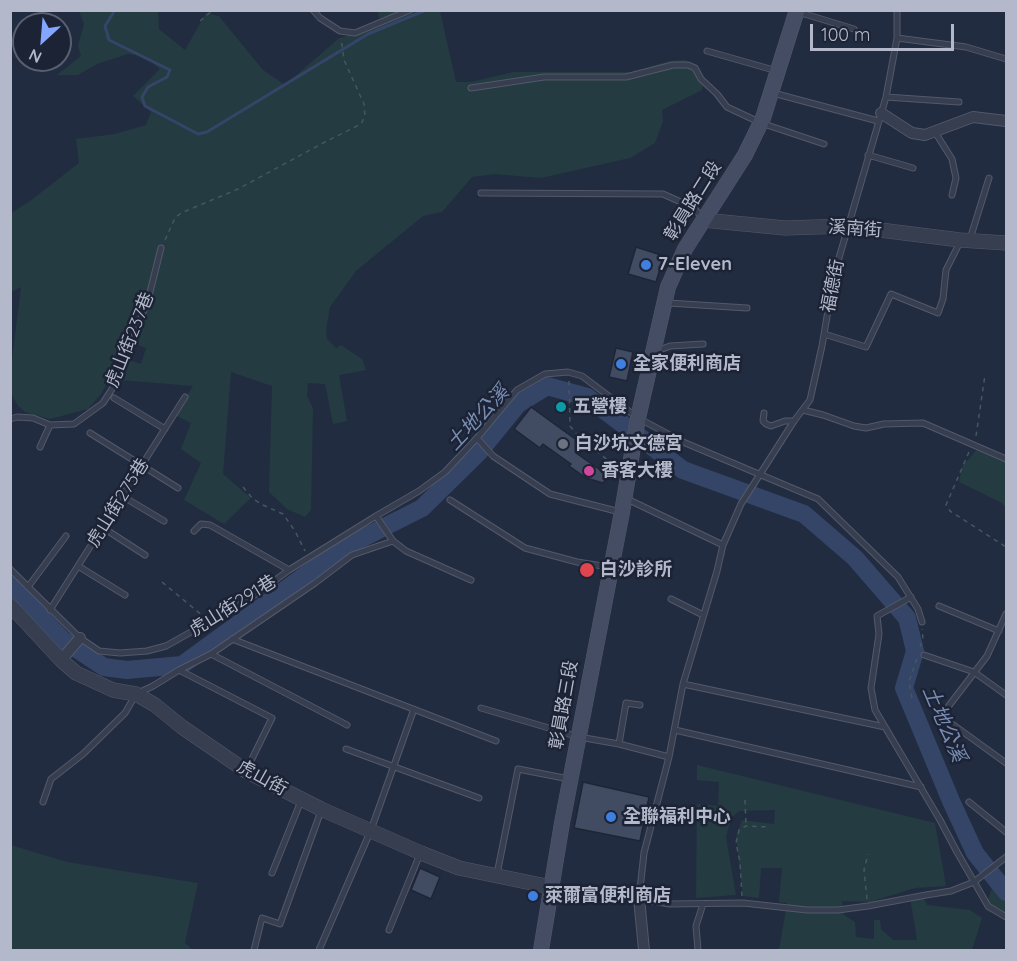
<!DOCTYPE html>
<html>
<head>
<meta charset="utf-8">
<style>
	body { margin:0 }
	#map { position:relative; width:1017px; height:961px; overflow:hidden; background:#222c40; font-family:Quicksand,sans-serif }
	canvas { display:block }
	.frame { position:absolute; inset:0; border:12px solid #b3b9ca; pointer-events:none }
	.north { position:absolute; left:12px; top:12px; width:60px; height:60px; box-sizing:border-box; background:#1c2334; border:2px solid #585f70; border-radius:50%; rotate:206deg; font-size:16px; font-weight:700; line-height:24px; text-align:center; color:#b3b9ca }
	.north::after { content:''; display:block; margin:auto; width:21px; height:27px; background:#83a7ff; clip-path:polygon(50% 0,100% 100%,50% 72%,0 100%) }
	.scale { position:absolute; left:810px; top:24px; width:144px; height:27px; box-sizing:border-box; border:3px solid #b3b9ca; border-top:0; padding-left:8px; font-size:18px; line-height:21px; white-space:nowrap; color:#b3b9ca; -webkit-text-stroke:4px #1c2334; paint-order:stroke }
</style>
</head>
<body>
<div id="map">
<canvas width="1017" height="961"></canvas>
<div class="frame"></div>
<div class="north">N</div>
<div class="scale">100 m</div>
</div>
<script>
const context = document.querySelector('canvas').getContext('2d');
context.lineJoin = 'round';
function fill(path, color) {
  context.fillStyle = color;
  context.fill(path, 'evenodd');
}
function poly(rows) {
  const path = new Path2D();
  for (const r of rows) {
    path.moveTo(r[0], r[1]);
    for (let i = 2; i < r.length; i += 2) path.lineTo(r[i], r[i + 1]);
  }
  return path;
}
function stroke(path, color, width, dash) {
  context.strokeStyle = color;
  context.lineWidth = width;
  context.lineCap = dash ? 'butt' : 'round';
  context.setLineDash(dash || []);
  context.stroke(path);
}
function write(font, color, halo, rows, align = 'center') {
  context.font = font + ' Quicksand,"Noto Sans TC",sans-serif';
  context.lineWidth = 5;
  context.setLineDash([]);
  context.textBaseline = 'middle';
  context.strokeStyle = halo;
  context.fillStyle = color;
  for (const [text, x, y, turn = 0] of rows) {
    context.save();
    context.translate(x, y);
    context.rotate((+turn || 0) * Math.PI / 180);
    context.textAlign = isNaN(turn) ? turn : align;
    if (halo) context.strokeText(text, 0, 0);
    context.fillText(text, 0, 0);
    context.restore();
  }
}
fill(poly([
	[377,10,440,11,456,82,471,82,513,72,632,72,669,61,685,60,701,71,704,80,702,90,662,110,663,121,655,143,630,158,541,178,494,174,472,177,442,212,423,216,356,271,330,307,326,330,327,339,336,348,341,345,362,359,366,370,339,375,347,421,333,424,325,384,308,383,307,396,313,408,311,510,305,517,287,509,269,492,272,386,231,372,223,474,251,498,224,524,184,500,201,463,181,449,191,423,175,415,193,386,120,380,129,360,141,364,146,348,135,344,146,317,133,313,112,375,101,394,88,409,50,419,25,412,18,406,13,397,10,386,11,368,21,287,11,292,11,213,30,201,79,163,76,139,115,134,146,125,151,112,133,96,160,69,143,56,128,54,97,64,78,75,57,75,81,56,78,46,84,24,79,11,158,11,159,29,185,50,206,13,219,16,263,70,285,85,338,39,381,23],
	[978,448,1006,459,1006,508,1002,503,959,482,962,467],
	[697,765,935,823,946,886,915,888,870,902,842,901,844,915,855,922,856,937,874,939,874,920,880,920,881,929,893,940,917,940,910,897,922,895,927,905,970,910,982,918,972,950,779,950,787,903,779,902,782,868,761,868,759,898,743,896,736,837,742,820,774,824,775,810,739,811,731,818,726,837,736,895,696,898,697,804,718,806,719,782,697,780],
	[11,845,67,862,198,883,185,943,193,950,11,950],
	[997,871,1006,879,1006,920,985,910]
]), '#243b41');
stroke(poly([
	[115,10,105,26,109,40,170,70,167,77,148,87,142,97,145,106,198,134,207,132,368,34,426,10]
]), '#354568', 3);
stroke(poly([
	[10,585,63,640,104,667,127,670,182,665,341,549,422,508,479,452,518,404,547,386,587,397,683,470,804,514,855,558,907,618,915,651,904,688,951,801,975,853,1006,892]
]), '#354568', 18);
const building = poly([
	[636,247,664,256,656,282,628,274,636,247],
	[616,348,633,352,627,381,609,377,616,348],
	[531,407,582,444,576,453,609,476,603,483,586,478,569,466,571,464,543,444,540,448,514,429,531,407],
	[583,782,649,797,640,841,574,828,583,782],
	[420,868,440,877,431,899,411,890,420,868]
]);
fill(building, '#414b62');
stroke(building, '#1e2536', 1.5);
const service = poly([
	[313,10,320,18,340,31,355,33,410,10],
	[798,12,854,29],
	[897,38,966,47,1006,59],
	[707,51,777,71],
	[471,88,544,77,626,77,673,65,688,65,695,68,701,79,717,94,727,107,761,123,824,144],
	[773,93,878,121],
	[886,97,959,102],
	[935,132,952,159,956,178,952,195],
	[868,155,913,168],
	[481,193,663,194,694,208,703,219],
	[970,239,989,178],
	[668,303,747,308],
	[824,334,866,347,891,294,938,313,943,299,946,270,960,242],
	[657,351,670,346,703,344],
	[114,398,165,429],
	[803,410,823,415,854,426,866,428,884,424,923,423,1006,459],
	[764,413,763,421,766,424,771,426,785,421,794,421],
	[10,419,17,417,33,418,50,425,74,424,103,403,119,378,149,296,161,248],
	[90,433,178,488],
	[477,438,493,456,550,494,620,512],
	[40,447,50,425],
	[122,496,164,521],
	[625,498,723,545],
	[450,500,525,548,577,562,609,567],
	[102,527,145,555],
	[194,531,201,524,210,525,289,570],
	[393,541,406,551,471,580],
	[78,566,125,595],
	[10,569,80,638,99,651,120,653,147,651,166,646,248,600,289,570,376,516,419,491,445,472,477,438,517,390,545,374,568,372,582,376,638,418,683,442,818,499,898,577,918,609,922,622],
	[28,587,66,536],
	[911,597,877,616,879,634,871,688,875,710,940,820,957,852,988,906,1006,917],
	[671,599,703,615],
	[939,606,999,631],
	[50,610,185,397],
	[1006,614,987,656,941,716,1006,763],
	[232,639,496,741],
	[211,654,347,725],
	[924,655,974,672,1006,695],
	[179,670,272,718,246,771],
	[683,684,885,727],
	[481,708,579,737,619,744,669,757],
	[675,730,921,787],
	[619,744,626,703,640,705],
	[346,749,479,798],
	[43,802,51,779,83,754,125,713,136,694,153,686,179,670,211,654,315,583,352,555,393,541,376,516],
	[969,802,1006,832],
	[272,873,301,801],
	[497,874,518,769,569,779],
	[553,887,639,898,651,901,670,904,743,903,807,910,838,910,868,906,926,895,951,891,974,882,1006,857],
	[639,898,644,853,669,757,683,684,717,571,723,545,741,504,794,421,810,400,822,346,834,275,886,97,897,38,897,10],
	[389,930,420,854],
	[254,950,262,918,280,924,321,811],
	[319,950,371,830,414,709],
	[698,950,696,926,703,904]
]);
const minor = poly([
	[881,113,912,133,925,135,973,117,1006,121],
	[61,660,80,638],
	[639,898,644,950]
]);
const tertiary = poly([
	[703,220,785,228,848,226,960,240,1006,243],
	[10,605,61,660,76,673,113,690,136,694,155,705,182,727,246,771,321,809,421,853,459,868,551,887]
]);
const secondary = poly([
	[541,950,562,823,622,512,638,418,668,287,685,249,745,155,763,118,797,10]
]);
stroke(service, '#52596a', 7);
stroke(minor, '#52596a', 12);
stroke(tertiary, '#52596a', 15);
stroke(secondary, '#52596a', 16);
stroke(poly([
	[200,21,213,10],
	[165,240,175,218,181,213,238,189,325,142,361,124,365,116,364,104,344,60,341,38],
	[569,381,570,426,578,436,610,462,616,469],
	[976,436,985,375],
	[969,452,946,505,950,511,1006,547],
	[243,487,253,499,263,505,283,514,295,531,305,551],
	[162,582,203,616],
	[920,647,923,639,922,629],
	[912,698,909,682,917,658],
	[745,800,746,826],
	[742,896,740,862,736,843,739,830,746,826,770,827],
	[867,899,864,870,868,854]
]), '#42585e', 1.5, [4.5, 4.5]);
stroke(service, '#373e4f', 5);
stroke(minor, '#373e4f', 10);
stroke(tertiary, '#373e4f', 14);
stroke(secondary, '#444d63', 15);
for (const [x, y, r, color] of [
	[646,265,6,"#3f7fe0"],
	[621,364,6,"#3f7fe0"],
	[561,407,6,"#0f9aa8"],
	[563,444,6,"#6b7280"],
	[589,471,6,"#d1479c"],
	[587,570,8,"#e0444e"],
	[611,817,6,"#3f7fe0"],
	[533,896,6,"#3f7fe0"]
]) {
  const dot = new Path2D();
  dot.arc(x, y, r, 0, 2 * Math.PI);
  context.fillStyle = color;
  context.fill(dot);
  stroke(dot, '#1c2334', 2);
}
write('18px', '#b3b9ca', '#1c2334', [
	["彰員路二段",693,201,-58],
	["溪南街",855,229,4],
	["福德街",833,286,-79],
	["虎山街237巷",130,340,-68],
	["虎山街275巷",118,503,-58],
	["虎山街291巷",233,606,-32],
	["彰員路三段",564,705,-80],
	["虎山街",262,778,29]
]);
write('bold 18px', '#b3b9ca', '#1c2334', [
	["7-Eleven",658,265],
	["全家便利商店",633,364],
	["五營樓",573,407],
	["白沙坑文德宮",575,444],
	["香客大樓",601,471],
	["白沙診所",600,570],
	["全聯福利中心",623,817],
	["萊爾富便利商店",545,896]
], 'left');
write('italic 20px', '#788cb4', '#1c2334', [
	["土地公溪",478,418,-47],
	["土地公溪",944,724,67]
]);
</script>
</body>
</html>
